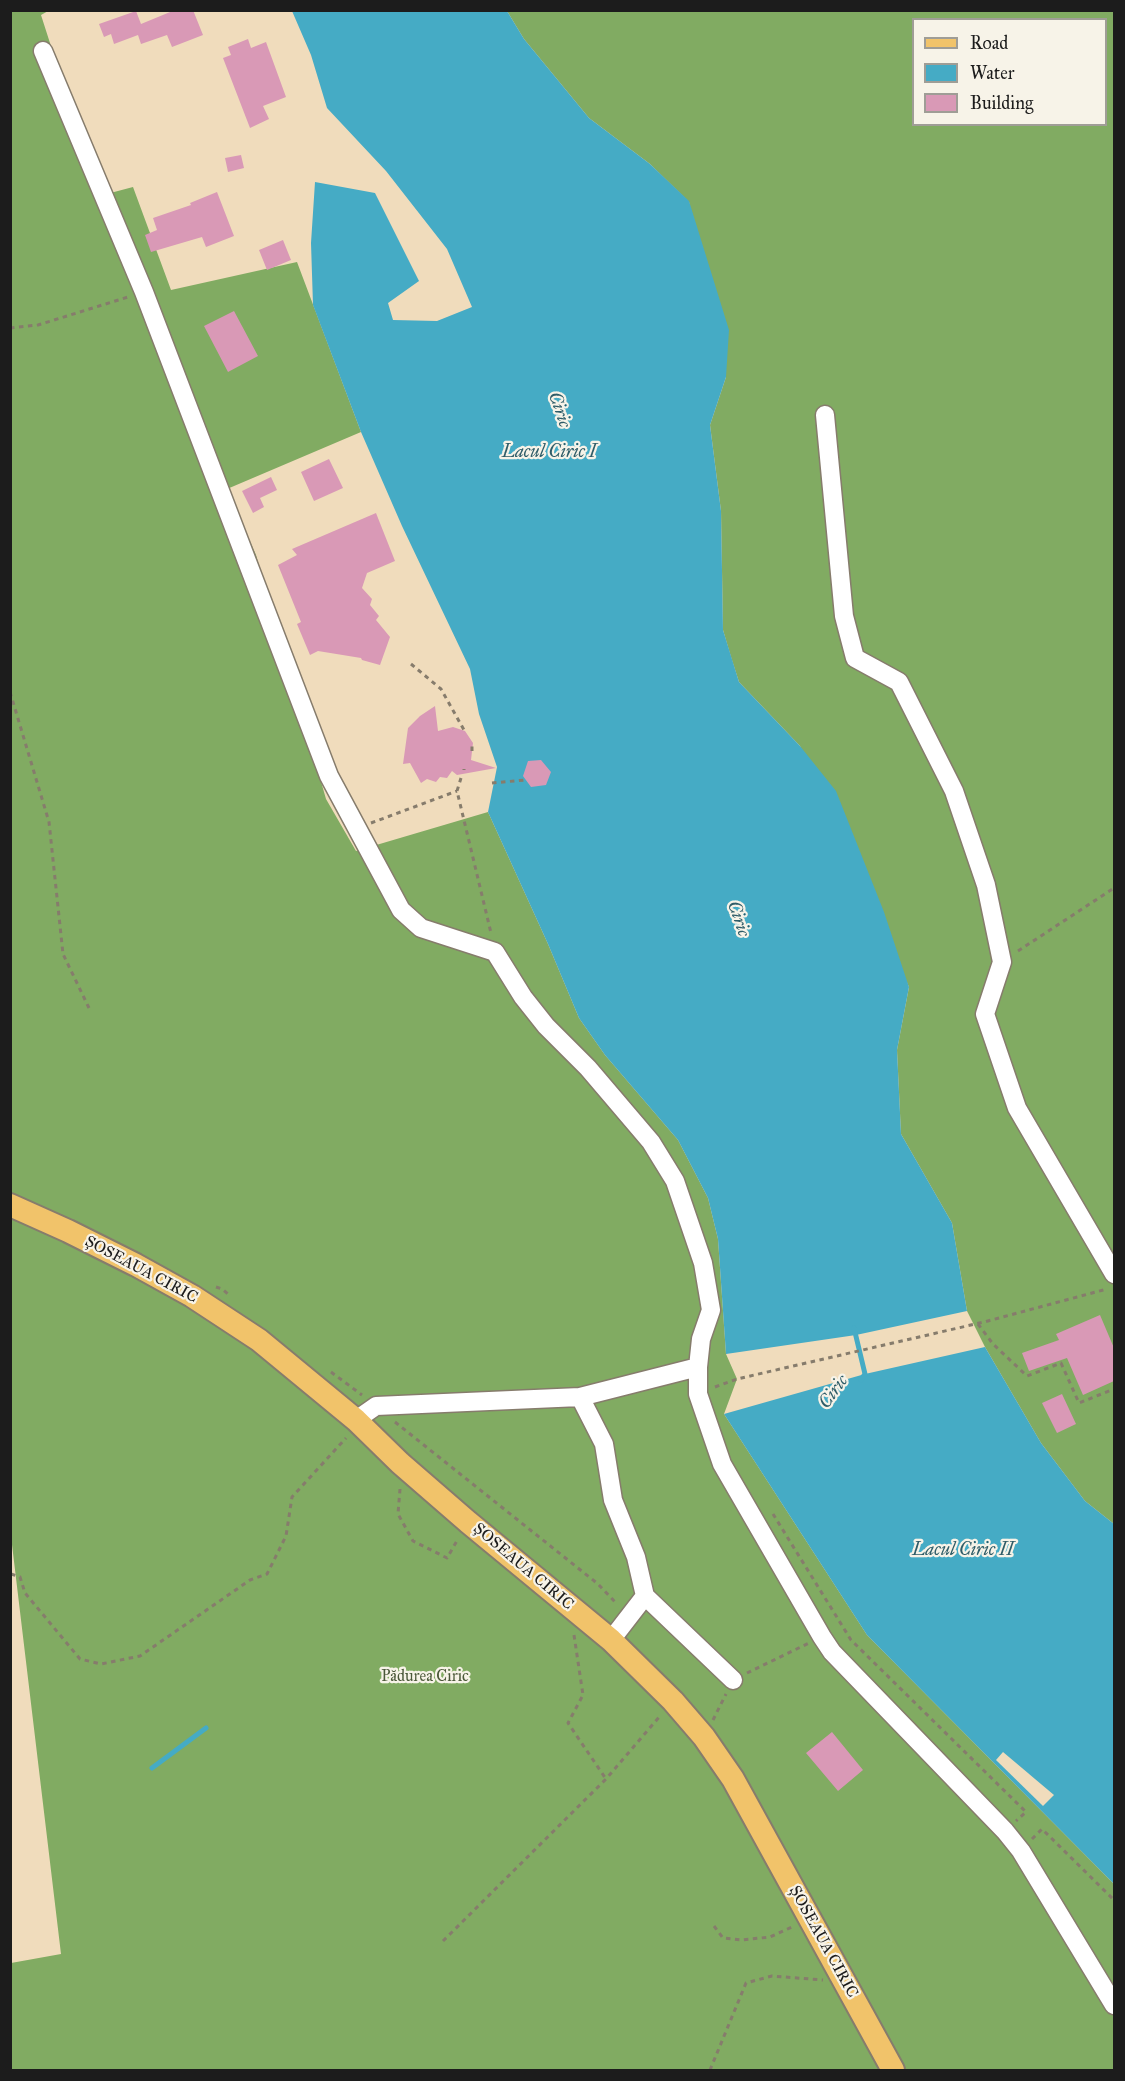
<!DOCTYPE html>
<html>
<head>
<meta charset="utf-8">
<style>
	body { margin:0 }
	#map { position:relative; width:1125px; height:2081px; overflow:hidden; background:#f0dcbc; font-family:"IM FELL Great Primer",serif }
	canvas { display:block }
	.frame { position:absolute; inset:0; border:12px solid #1c1c1c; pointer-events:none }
	.legend { position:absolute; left:912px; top:18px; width:195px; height:108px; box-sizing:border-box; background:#f7f3e8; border:2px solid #9f9d96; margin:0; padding:8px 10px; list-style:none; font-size:18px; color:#1c1c1c }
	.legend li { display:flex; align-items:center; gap:12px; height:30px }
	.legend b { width:30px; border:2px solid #9f9d96 }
</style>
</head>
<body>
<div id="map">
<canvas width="1125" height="2081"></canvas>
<div class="frame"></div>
<ul class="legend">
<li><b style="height:8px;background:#f1c36a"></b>Road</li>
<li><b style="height:16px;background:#45abc5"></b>Water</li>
<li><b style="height:16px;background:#d999b6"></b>Building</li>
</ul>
</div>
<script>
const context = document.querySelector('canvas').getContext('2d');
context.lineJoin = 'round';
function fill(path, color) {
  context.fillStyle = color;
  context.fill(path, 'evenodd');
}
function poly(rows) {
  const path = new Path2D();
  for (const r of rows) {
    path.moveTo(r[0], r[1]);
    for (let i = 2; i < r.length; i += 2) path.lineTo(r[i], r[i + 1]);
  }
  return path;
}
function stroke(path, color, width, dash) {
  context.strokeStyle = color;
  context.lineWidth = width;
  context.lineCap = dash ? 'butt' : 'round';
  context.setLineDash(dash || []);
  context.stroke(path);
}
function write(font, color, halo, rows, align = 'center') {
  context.font = font + ' "IM FELL Great Primer",serif';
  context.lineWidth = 4.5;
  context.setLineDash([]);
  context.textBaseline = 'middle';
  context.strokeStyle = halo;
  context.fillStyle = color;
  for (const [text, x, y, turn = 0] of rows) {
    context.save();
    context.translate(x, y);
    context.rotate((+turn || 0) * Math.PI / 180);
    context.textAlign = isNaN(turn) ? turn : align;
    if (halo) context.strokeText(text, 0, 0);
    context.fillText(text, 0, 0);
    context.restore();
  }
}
fill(poly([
	[50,10,41,15,99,196,133,187,171,290,297,262,361,432,227,489,256,555,326,799,356,851,488,812,548,944,579,1018,605,1055,678,1140,708,1198,718,1239,726,1354,737,1379,724,1414,867,1635,1114,1884,1114,2070,11,2070,11,1963,61,1954,10,1528,10,11],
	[507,11,1114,11,1114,1524,1085,1501,1041,1443,985,1347,967,1311,952,1223,901,1134,897,1050,909,987,800,746,739,682,731,657,723,630,721,511,710,425,726,377,689,202,650,164,589,118,524,39],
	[914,20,1106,20,1106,124,914,124]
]), '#81ab62');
fill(poly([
	[292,11,507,11,524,39,589,118,650,164,689,201,729,330,726,377,710,425,721,511,723,630,739,682,800,746,836,791,884,912,909,987,897,1050,901,1134,952,1223,967,1311,856,1335,726,1354,718,1239,708,1198,678,1140,605,1055,579,1018,548,944,488,812,497,767,479,714,470,669,402,526,361,432,313,305,311,243,315,182,375,193,419,281,388,303,393,320,437,321,472,307,447,249,386,171,327,108,311,55],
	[985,1347,1041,1443,1085,1501,1114,1524,1114,1884,867,1635,724,1414,865,1374]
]), '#45abc5');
fill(poly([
	[1003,1752,1054,1795,1043,1806,996,1760]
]), '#f0dcbc');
stroke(poly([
	[854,1328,865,1374,861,1380],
	[152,1768,206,1728]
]), '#45abc5', 5);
fill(poly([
	[175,10,193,10,203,35,172,47,167,35,141,44,138,35,114,44,111,34,104,37,99,24,136,11,141,24],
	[248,39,251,48,266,42,286,97,263,106,269,119,250,128,223,58,231,55,228,47],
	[241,155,244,168,228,172,225,158],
	[217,192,234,236,206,247,202,237,151,252,145,235,157,230,153,218,191,205,190,203],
	[283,240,291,260,267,270,259,250],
	[234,311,258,356,228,372,204,326],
	[329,459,343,488,314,501,301,472],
	[271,477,277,490,260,498,264,507,253,513,242,491],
	[376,513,395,561,367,573,362,588,372,599,370,605,379,616,376,620,390,637,380,665,362,660,361,658,318,651,310,655,297,624,301,622,278,565,297,555,292,549],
	[435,706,438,731,453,727,465,731,473,743,471,760,496,768,457,775,452,771,447,778,440,777,436,782,427,779,421,783,410,763,403,764,408,728,420,716],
	[541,760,551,772,546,785,531,787,523,776,528,761],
	[1100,1315,1114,1348,1114,1381,1083,1395,1067,1358,1029,1371,1022,1353,1059,1340,1056,1334],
	[1062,1394,1076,1424,1057,1433,1042,1403],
	[832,1732,863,1770,838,1791,806,1753]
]), '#d999b6');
const minor = poly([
	[43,51,144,292,329,776,401,910,421,928,495,952,523,997,546,1026,588,1068,651,1142,675,1181,703,1263,711,1310,701,1339,698,1367,580,1397,376,1406,356,1420],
	[825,415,844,616,855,658,899,682,954,791,986,885,1002,962,985,1014,1017,1108,1114,1274],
	[698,1367,698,1394,722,1464,822,1637,832,1652,1005,1831,1021,1851,1114,2005],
	[580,1397,604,1444,613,1500,636,1557,645,1596,611,1640],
	[645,1596,733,1680]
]);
const major = poly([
	[10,1205,68,1231,136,1265,192,1296,259,1340,356,1420,400,1463,468,1522,611,1640,673,1701,704,1737,733,1779,893,2070]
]);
stroke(minor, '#867c6c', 21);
stroke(major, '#867c6c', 26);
stroke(poly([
	[10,328,38,325,128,297],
	[411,664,441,689,464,730],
	[10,692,49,822,63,954,89,1008],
	[472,751,472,746],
	[464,770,464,769],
	[461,778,457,791,491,933],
	[492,783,525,780],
	[371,823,457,791],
	[1018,951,1114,888],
	[216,1287,222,1289,228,1294],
	[978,1324,993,1344,1027,1376,1061,1363,1079,1403,1114,1389],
	[331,1372,362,1395],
	[715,1387,737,1379,984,1322,1107,1289],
	[395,1422,598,1584,617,1604],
	[400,1489,398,1514,413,1541,447,1558,458,1539],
	[773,1514,851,1640,1026,1812,1016,1821],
	[11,1574,20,1577,25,1593,80,1659,101,1664,140,1656,250,1580,267,1574,286,1536,292,1497,346,1438],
	[574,1635,583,1695,568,1723,606,1779],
	[747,1673,809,1643],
	[713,1720,726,1694],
	[1032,1839,1042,1829,1114,1900],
	[714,1926,723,1938,742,1940,770,1937,792,1927],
	[443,1941,606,1779,660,1716],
	[710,2070,746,1983,772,1976,823,1980]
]), '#867c6c', 3, [4.5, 4.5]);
stroke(minor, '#fff', 18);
stroke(major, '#f1c36a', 22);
write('16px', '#1c1c1c', '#f7f3e8', [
	["ȘOSEAUA CIRIC",141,1270,28],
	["ȘOSEAUA CIRIC",523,1567,40],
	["ȘOSEAUA CIRIC",823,1942,61]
]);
write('16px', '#4b5839', '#f7f3e8', [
	["Pădurea Ciric",425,1677]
]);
write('italic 18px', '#2e5c68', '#f7f3e8', [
	["Ciric",559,410,71],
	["Lacul Ciric I",549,453],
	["Ciric",738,919,71],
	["Ciric",834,1392,-54],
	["Lacul Ciric II",963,1551]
]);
</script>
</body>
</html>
